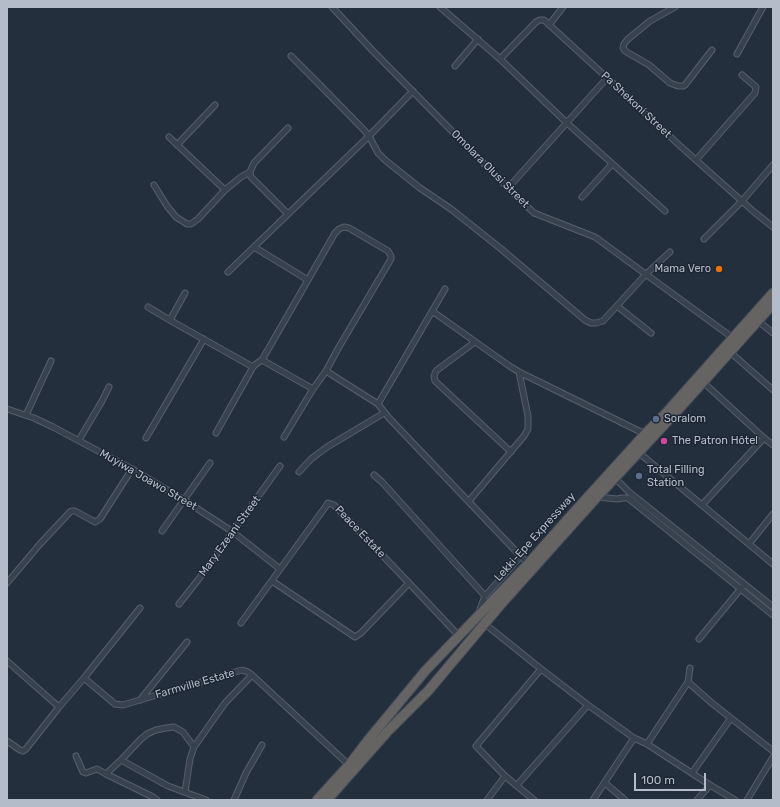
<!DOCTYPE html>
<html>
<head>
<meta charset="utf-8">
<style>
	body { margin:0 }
	#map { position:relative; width:780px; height:807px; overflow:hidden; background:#242f3e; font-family:Rubik,sans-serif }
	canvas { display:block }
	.frame { position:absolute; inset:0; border:8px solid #b4bcc9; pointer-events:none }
	.scale { position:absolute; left:634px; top:773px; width:72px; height:18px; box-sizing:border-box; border:2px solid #b4bcc9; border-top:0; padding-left:5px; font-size:12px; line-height:14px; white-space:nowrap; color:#b4bcc9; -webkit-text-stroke:3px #1d2633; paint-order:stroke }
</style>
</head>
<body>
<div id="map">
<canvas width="780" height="807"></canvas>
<div class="frame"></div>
<div class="scale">100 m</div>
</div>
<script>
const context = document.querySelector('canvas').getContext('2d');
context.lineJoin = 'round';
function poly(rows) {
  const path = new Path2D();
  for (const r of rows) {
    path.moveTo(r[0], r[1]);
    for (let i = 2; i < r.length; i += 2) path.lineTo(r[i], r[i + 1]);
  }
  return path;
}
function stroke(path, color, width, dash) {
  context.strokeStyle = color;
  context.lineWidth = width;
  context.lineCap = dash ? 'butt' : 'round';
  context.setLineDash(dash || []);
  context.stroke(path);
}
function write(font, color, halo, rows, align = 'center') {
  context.font = font + ' Rubik,sans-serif';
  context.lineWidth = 3;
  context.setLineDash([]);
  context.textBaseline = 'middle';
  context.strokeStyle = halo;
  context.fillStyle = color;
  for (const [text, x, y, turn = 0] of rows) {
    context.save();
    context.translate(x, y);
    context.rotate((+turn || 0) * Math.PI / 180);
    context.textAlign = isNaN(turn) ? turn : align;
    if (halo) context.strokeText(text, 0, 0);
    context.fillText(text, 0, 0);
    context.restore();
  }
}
const minor = poly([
	[332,7,372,50,508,188,534,213,595,237,733,338],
	[440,7,500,59,567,123,665,211],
	[675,7,650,21,628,39,624,44,623,48,625,51,649,65,670,83,678,86,683,86,685,85,712,50],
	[549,25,563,7],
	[737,54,763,7],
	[291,56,313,78,364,130,369,136,378,153,385,160,420,188,451,209,500,248,585,320,591,323,596,323,603,321,646,274,670,252],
	[500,59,536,22,540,20,544,20,615,85,678,144,753,211,773,227],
	[455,66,478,39],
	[288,128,254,163,250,172,251,177,288,214],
	[169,137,225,190],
	[177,145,215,105],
	[696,160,755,93,756,87,742,75],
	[154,185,167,206,176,217,187,224,191,224,198,219,225,190,241,177,250,172],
	[508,188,607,78],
	[582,197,612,164],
	[704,239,742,201,773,165],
	[254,247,308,280],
	[228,272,369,136,413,91],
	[617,306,651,333],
	[148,307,173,322,253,367,256,364,262,360,313,389,326,371,378,404,389,418,528,564],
	[432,311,508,365,519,372,645,434],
	[170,320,185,293],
	[758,321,773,333],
	[475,342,441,367,436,371,434,376,435,381,511,452],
	[730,352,773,390],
	[262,360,335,233,339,229,344,227,349,228,388,251,391,256,391,259,339,347,326,371],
	[703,382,764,438,773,445],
	[378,404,445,289],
	[7,409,34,418,53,427,132,469,184,500,233,532,280,569],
	[26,415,51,361],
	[216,433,253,367],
	[284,437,313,389],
	[146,438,204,339],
	[79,440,102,401,109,387],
	[638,452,773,564],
	[299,472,311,459,327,447,384,413],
	[374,475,382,482,485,596,479,612],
	[615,478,629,492,773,607],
	[597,497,617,499,623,498,628,498,773,615],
	[469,501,524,436,528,429,528,416,519,372],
	[702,505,764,438],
	[162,531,210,463],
	[749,544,773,514],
	[272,581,355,637,361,633,409,583],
	[7,583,40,544,70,512,72,511,75,511,95,522,100,519,132,469],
	[485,596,521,556],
	[179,604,198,580,280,466],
	[241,623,326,506,328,503,334,505,409,583,459,636],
	[485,624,541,669,588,705,634,738,647,744,710,785,735,800],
	[699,639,743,586],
	[7,661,59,707],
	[84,678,140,608],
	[688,682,713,704,773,751],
	[140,700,187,642],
	[7,741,20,750,23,751,26,749,59,707,84,678,115,704,123,705,242,670,248,672,252,675,349,765],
	[647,744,688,682,690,668],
	[76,756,83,772,86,773,97,769,106,774,121,760,141,739,147,734,156,730,166,728,174,727,183,732,194,747],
	[121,760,168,786,206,800],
	[692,773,731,718],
	[106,774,153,797,157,800],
	[605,783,625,800],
	[517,785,588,705],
	[185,792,190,759,194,747,225,703,252,675],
	[234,800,246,773,262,745],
	[487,800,505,776],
	[534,800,505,776,476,746,541,669],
	[593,800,634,738],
	[697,800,710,785],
	[747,800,773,757]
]);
const trunk = poly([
	[317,800,349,765,369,739,426,670,528,564,567,520,645,434,666,413,773,293],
	[327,800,388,731,428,691,502,603,597,497,678,410,773,304]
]);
stroke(minor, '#565f6c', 7);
stroke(trunk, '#434c59', 11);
stroke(minor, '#38414e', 5);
stroke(trunk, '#656462', 9);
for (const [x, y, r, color] of [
	[719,269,4,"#e8710a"],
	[656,419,4,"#5c6f8a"],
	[664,441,4,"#d1479c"],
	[639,476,4,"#5c6f8a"]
]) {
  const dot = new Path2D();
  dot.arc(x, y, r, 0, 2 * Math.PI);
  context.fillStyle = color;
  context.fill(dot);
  stroke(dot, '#1d2633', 1.5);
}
write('11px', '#b4bcc9', '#1d2633', [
	["Pa Shekoni Street",636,105,43],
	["Omolara Olusi Street",490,169,45],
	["Muyiwa Joawo Street",148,480,30],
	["Peace Estate",360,532,46],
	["Mary Ezeani Street",230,536,-54],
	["Lekki-Epe Expressway",535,537,-48],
	["Farmville Estate",195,684,-16]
]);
write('11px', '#b4bcc9', '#1d2633', [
	["Mama Vero",711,269,"right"],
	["Soralom",664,419],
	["The Patron Hôtel",672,441],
	["Total Filling",647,470],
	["Station",647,483]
], 'left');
</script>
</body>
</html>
